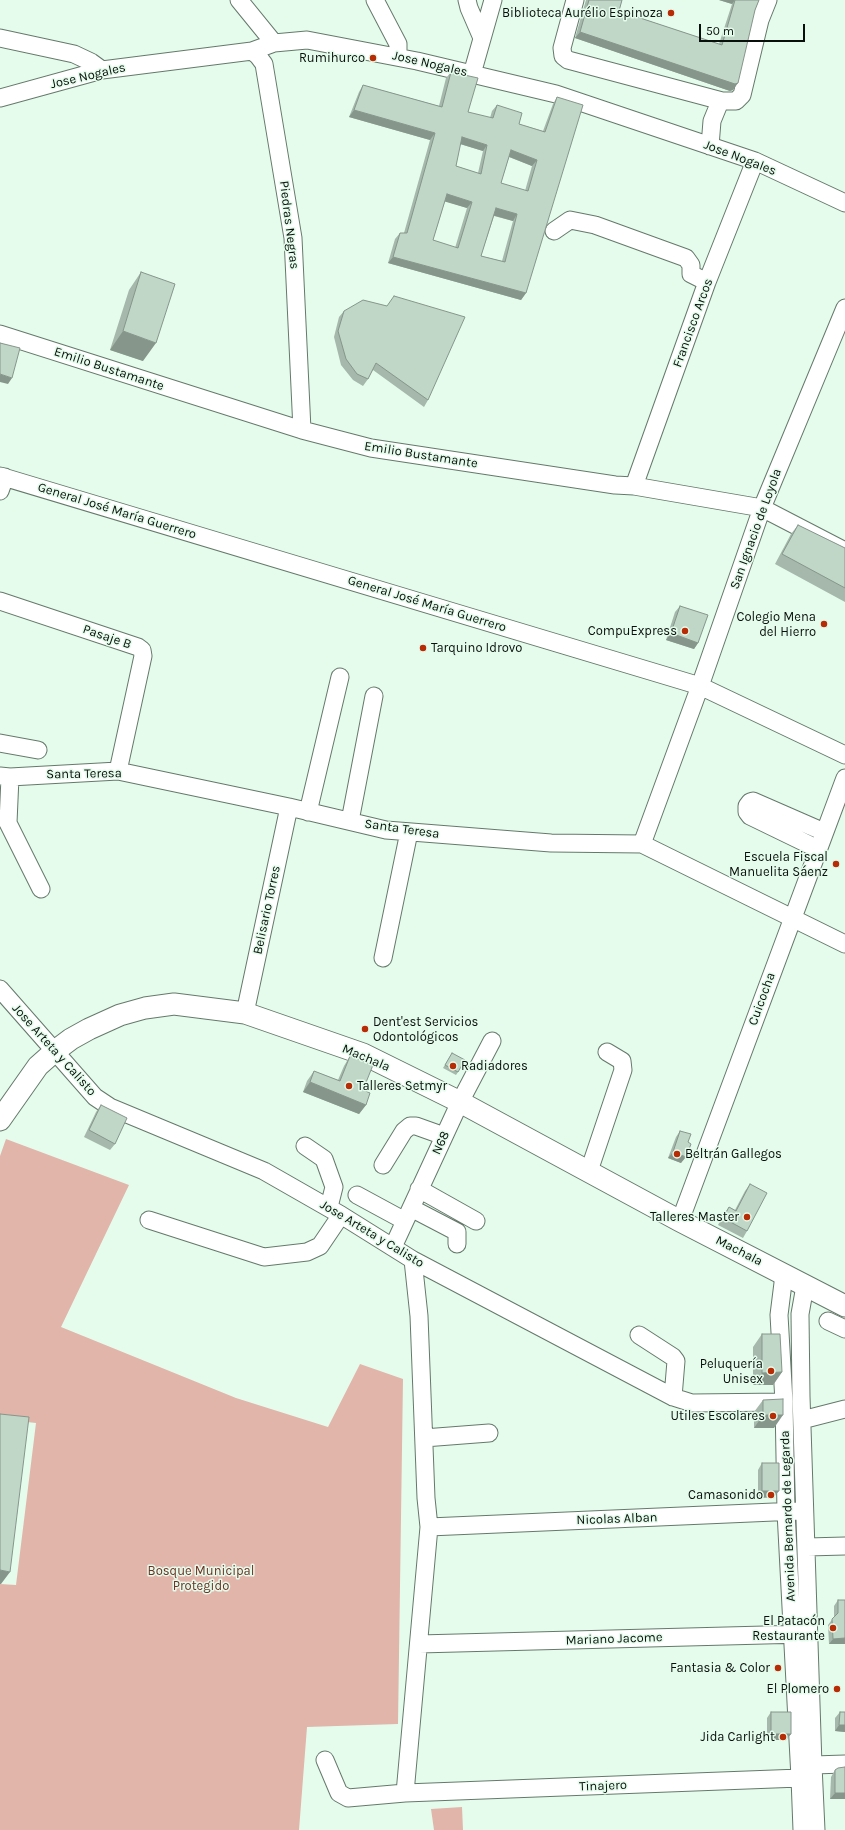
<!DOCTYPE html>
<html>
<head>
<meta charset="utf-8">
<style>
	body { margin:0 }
	#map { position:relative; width:845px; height:1830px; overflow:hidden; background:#e5fcec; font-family:Karla,sans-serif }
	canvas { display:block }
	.scale { position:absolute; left:699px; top:24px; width:106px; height:18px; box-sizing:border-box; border:2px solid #09100b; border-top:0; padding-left:5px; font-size:12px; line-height:14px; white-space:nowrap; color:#09100b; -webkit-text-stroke:3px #e5fcec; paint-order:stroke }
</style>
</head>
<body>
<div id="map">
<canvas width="845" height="1830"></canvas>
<div class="scale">50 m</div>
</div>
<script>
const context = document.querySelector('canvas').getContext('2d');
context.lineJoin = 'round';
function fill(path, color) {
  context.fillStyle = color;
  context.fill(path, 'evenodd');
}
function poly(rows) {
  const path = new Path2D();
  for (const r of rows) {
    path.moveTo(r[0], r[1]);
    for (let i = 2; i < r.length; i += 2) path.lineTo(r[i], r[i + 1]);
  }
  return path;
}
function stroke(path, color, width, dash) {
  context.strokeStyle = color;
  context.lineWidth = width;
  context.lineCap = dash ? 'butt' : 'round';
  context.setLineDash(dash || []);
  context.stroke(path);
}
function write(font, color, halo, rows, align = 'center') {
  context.font = font + ' Karla,sans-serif';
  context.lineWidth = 3;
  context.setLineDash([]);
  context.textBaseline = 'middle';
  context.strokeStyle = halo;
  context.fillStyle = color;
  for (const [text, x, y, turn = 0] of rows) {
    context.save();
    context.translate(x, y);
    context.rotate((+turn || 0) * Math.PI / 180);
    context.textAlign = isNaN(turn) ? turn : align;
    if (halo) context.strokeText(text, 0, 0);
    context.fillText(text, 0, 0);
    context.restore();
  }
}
fill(poly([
	[6,1139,129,1185,61,1327,236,1398,328,1427,360,1364,403,1379,398,1724,307,1727,299,1830,0,1830,0,1584,16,1585,36,1423,0,1419,0,1156],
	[462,1807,463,1830,434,1830,431,1809]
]), '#e1b5aa');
const minor = poly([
	[239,0,274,43],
	[375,0,398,44,398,57],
	[467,0,469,8,482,38],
	[575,0,562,48,563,56,568,60,722,101],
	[0,38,74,54,91,62,102,70],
	[252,51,258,56,264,64,293,238,302,430],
	[472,74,493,0],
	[0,98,102,70,252,51,274,43,307,40,417,61,556,94,755,161,845,203],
	[710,146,712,121,719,104,722,101,736,101,742,95,760,20,768,0],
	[554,231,570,220,595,225,686,258,691,265,691,274,707,282],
	[0,334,302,430,371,448,615,485,634,486,762,508,845,551],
	[0,476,700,686,845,755],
	[634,486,707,282,755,161],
	[0,491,5,477],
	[0,601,138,647,142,650,143,656,118,771],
	[0,743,38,750],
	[0,776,10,777,118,771,289,807,386,830,551,843,642,844,845,944],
	[10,777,8,823,41,889],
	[308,812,340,677],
	[350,821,374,696],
	[642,844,700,686,762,508,845,308],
	[818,849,750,816,747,812,747,806,750,802,753,801,824,832],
	[383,958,409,832],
	[0,989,95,1097,110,1107,264,1171,341,1215,413,1260,673,1397,692,1403,784,1402],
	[245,1013,289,807],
	[305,1146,324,1159,334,1187,329,1207],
	[383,1165,404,1131,410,1126,416,1126,444,1136],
	[589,1171,623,1070,622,1061,607,1052],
	[419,1189,476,1221],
	[357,1195,405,1221],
	[411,1208,457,1232,457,1244],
	[149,1220,264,1257,307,1252,320,1246,341,1215],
	[680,1221,845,778],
	[393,1247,460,1102,492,1041],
	[784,1275,779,1315,784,1402,786,1512,800,1778,802,1830],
	[805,1286,800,1314,801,1396,813,1765,816,1830],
	[828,1321,845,1329],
	[639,1335,673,1357,676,1361,673,1397],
	[802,1420,845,1409],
	[424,1438,489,1433],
	[429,1527,797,1511],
	[807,1547,845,1546],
	[419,1644,803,1634],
	[325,1760,339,1793,348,1798,405,1793,800,1778],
	[813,1765,845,1764],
	[405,1793,429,1527,426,1498,419,1316,413,1260]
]);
const major = poly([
	[0,1120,38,1066,55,1051,71,1039,89,1029,120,1015,145,1008,174,1004,245,1013,363,1054,460,1102,680,1221,845,1306]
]);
stroke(minor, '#65796b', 19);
stroke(major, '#65796b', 23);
stroke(minor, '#fff', 17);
stroke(major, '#fff', 21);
fill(poly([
	[586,0,622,0,619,11,719,44,732,4,719,0,759,0,755,10,733,90,730,91,575,38],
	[451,72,468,112,490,118,492,111,497,105,519,124,543,131,553,104,557,97,526,293,521,300,388,263,395,239,400,233,404,233,430,140,349,117,359,92,363,85,439,106,446,78],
	[460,144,483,151,478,173,456,166],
	[509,157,532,166,525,191,501,183],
	[445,201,467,208,455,248,433,240],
	[494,216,513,221,502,261,481,256],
	[141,272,143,361,110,350,129,290],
	[344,311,428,400,424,407,373,370,368,379,363,386,353,380,341,365,334,337,339,317],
	[798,525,845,548,845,602,775,564,791,534],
	[680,606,698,643,694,649,666,640,675,612],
	[452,1053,458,1072,456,1075,443,1068],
	[350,1056,363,1090,366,1105,359,1114,303,1092,307,1081,314,1071,338,1080,344,1066],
	[101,1105,115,1144,110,1150,84,1137,96,1112],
	[680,1131,688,1142,681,1163,668,1158,676,1137],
	[750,1184,747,1231,743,1238,718,1225,724,1214,729,1207,735,1210,745,1191],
	[762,1334,782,1372,773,1385,753,1385,753,1347],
	[763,1400,774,1428,754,1428,754,1412],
	[762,1463,774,1497,758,1498,758,1470],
	[838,1600,845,1600,845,1644,829,1644,828,1625,834,1617,834,1606],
	[771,1712,791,1734,786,1740,767,1740,767,1718],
	[840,1712,845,1732,835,1731,835,1718],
	[845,1767,845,1799,830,1799,831,1777,835,1770]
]), '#a5b8ab');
fill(poly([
	[719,0,735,0,732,4],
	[580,32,738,83,733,90,730,91,575,38],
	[354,110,435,133,430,140,349,117],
	[462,137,487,145,483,151,457,143],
	[511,150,537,160,532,166,507,156],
	[447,194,472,202,467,208,443,201],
	[496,208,517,214,513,221,492,215],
	[393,257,526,293,521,300,388,263],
	[123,331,156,343,143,361,110,350],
	[0,374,12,378,8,384,0,382],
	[671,633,698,643,694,649,666,640],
	[310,1082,366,1105,359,1114,303,1092],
	[673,1152,686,1157,681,1163,668,1158],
	[782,1372,773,1385,753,1385,762,1373],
	[763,1415,783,1415,774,1428,754,1428],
	[762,1491,779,1491,774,1497,758,1498],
	[0,1570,10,1572,1,1584,0,1584],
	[845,1638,845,1644,829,1644,833,1639],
	[839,1725,845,1725,845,1732,835,1731],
	[771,1734,791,1734,786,1740,767,1740],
	[835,1793,845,1793,845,1799,830,1799]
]), '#86968b');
const building = poly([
	[589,0,622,0,619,11,722,45,735,0,759,0,755,10,738,83,735,84,580,32,589,0],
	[451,72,478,78,468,112,493,118,497,105,522,113,519,124,545,132,557,97,583,105,526,293,393,257,400,233,407,233,435,133,354,110,363,85,442,107,451,72],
	[462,137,487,145,481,174,456,166,462,137],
	[511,150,537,160,528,191,501,183,511,150],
	[447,194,472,202,458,248,433,240,447,194],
	[496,208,517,214,505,262,481,256,496,208],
	[141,272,175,284,156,343,123,331,141,272],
	[394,296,465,317,428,400,376,363,368,379,357,374,346,359,338,331,344,311,363,300,387,306,394,296],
	[0,343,20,348,12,378,0,374,0,343],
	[798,525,845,548,845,588,782,554,798,525],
	[680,606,708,615,698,643,671,633,680,606],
	[452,1053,465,1060,458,1072,445,1065,452,1053],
	[350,1056,373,1065,363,1090,370,1093,366,1105,310,1082,314,1071,340,1081,350,1056],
	[101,1105,127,1118,115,1144,89,1130,101,1105],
	[680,1131,691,1134,688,1142,691,1144,686,1157,673,1152,680,1131],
	[750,1184,767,1193,747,1231,723,1218,729,1207,736,1211,750,1184],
	[762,1334,780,1334,782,1372,762,1373,762,1334],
	[783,1399,783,1415,763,1415,763,1400,783,1399],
	[0,1414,29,1417,10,1572,0,1570,0,1414],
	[762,1463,779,1463,779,1491,762,1491,762,1463],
	[838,1600,845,1600,845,1638,833,1639,832,1619,838,1613,838,1600],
	[771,1712,791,1712,791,1734,771,1734,771,1712],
	[840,1712,845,1712,845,1725,839,1725,840,1712],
	[845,1767,845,1793,835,1793,835,1770,838,1768,845,1767]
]);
fill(building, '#c0d6c7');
stroke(building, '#86968b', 1);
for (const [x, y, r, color] of [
	[671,13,4,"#b72c05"],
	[373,58,4,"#b72c05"],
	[824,624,4,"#b72c05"],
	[685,631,4,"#b72c05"],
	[423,648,4,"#b72c05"],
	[836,864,4,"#b72c05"],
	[365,1029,4,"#b72c05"],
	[453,1066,4,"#b72c05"],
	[349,1086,4,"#b72c05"],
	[677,1154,4,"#b72c05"],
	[747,1217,4,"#b72c05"],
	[771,1371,4,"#b72c05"],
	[773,1416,4,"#b72c05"],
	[771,1495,4,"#b72c05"],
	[833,1628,4,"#b72c05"],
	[778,1668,4,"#b72c05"],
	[837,1689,4,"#b72c05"],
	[783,1737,4,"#b72c05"]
]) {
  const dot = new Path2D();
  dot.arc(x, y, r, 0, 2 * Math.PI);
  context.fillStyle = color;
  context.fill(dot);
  stroke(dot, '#e5fcec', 1.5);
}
write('13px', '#09100b', '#e5fcec', [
	["Biblioteca Aurélio Espinoza",663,13],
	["Rumihurco",365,58],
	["Colegio Mena",816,617],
	["del Hierro",816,632],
	["CompuExpress",677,631],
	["Tarquino Idrovo",431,648,"left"],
	["Escuela Fiscal",828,857],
	["Manuelita Sáenz",828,872],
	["Dent'est Servicios",373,1022,"left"],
	["Odontológicos",373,1037,"left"],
	["Radiadores",461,1066,"left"],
	["Talleres Setmyr",357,1086,"left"],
	["Beltrán Gallegos",685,1154,"left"],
	["Talleres Master",739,1217],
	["Peluquería",763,1364],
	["Unisex",763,1379],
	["Utiles Escolares",765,1416],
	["Camasonido",763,1495],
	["El Patacón",825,1621],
	["Restaurante",825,1636],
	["Fantasia & Color",770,1668],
	["El Plomero",829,1689],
	["Jida Carlight",775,1737]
], 'right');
write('13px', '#09100b', '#e5fcec', [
	["Jose Nogales",430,64,13],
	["Jose Nogales",88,76,-13],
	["Jose Nogales",740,158,21],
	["Piedras Negras",289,225,83],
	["Francisco Arcos",693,323,-70],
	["Emilio Bustamante",109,369,18],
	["Emilio Bustamante",421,455,9],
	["General José María Guerrero",117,511,17],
	["San Ignacio de Loyola",756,529,-70],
	["General José María Guerrero",427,604,17],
	["Pasaje B",107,637,19],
	["Santa Teresa",84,774,-1],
	["Santa Teresa",402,829,8],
	["Belisario Torres",267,910,-78],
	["Cuicocha",762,999,-70],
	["Jose Arteta y Calisto",54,1050,48],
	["Machala",366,1058,23],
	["N68",441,1143,-65],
	["Jose Arteta y Calisto",372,1234,31],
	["Machala",739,1251,27],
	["Avenida Bernardo de Legarda",788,1516,-92],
	["Nicolas Alban",617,1519,-2],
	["Mariano Jacome",614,1639,-2],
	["Tinajero",603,1786,-2]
]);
write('13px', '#6d3123', '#e5fcec', [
	["Bosque Municipal",201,1571],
	["Protegido",201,1586]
]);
</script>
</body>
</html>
